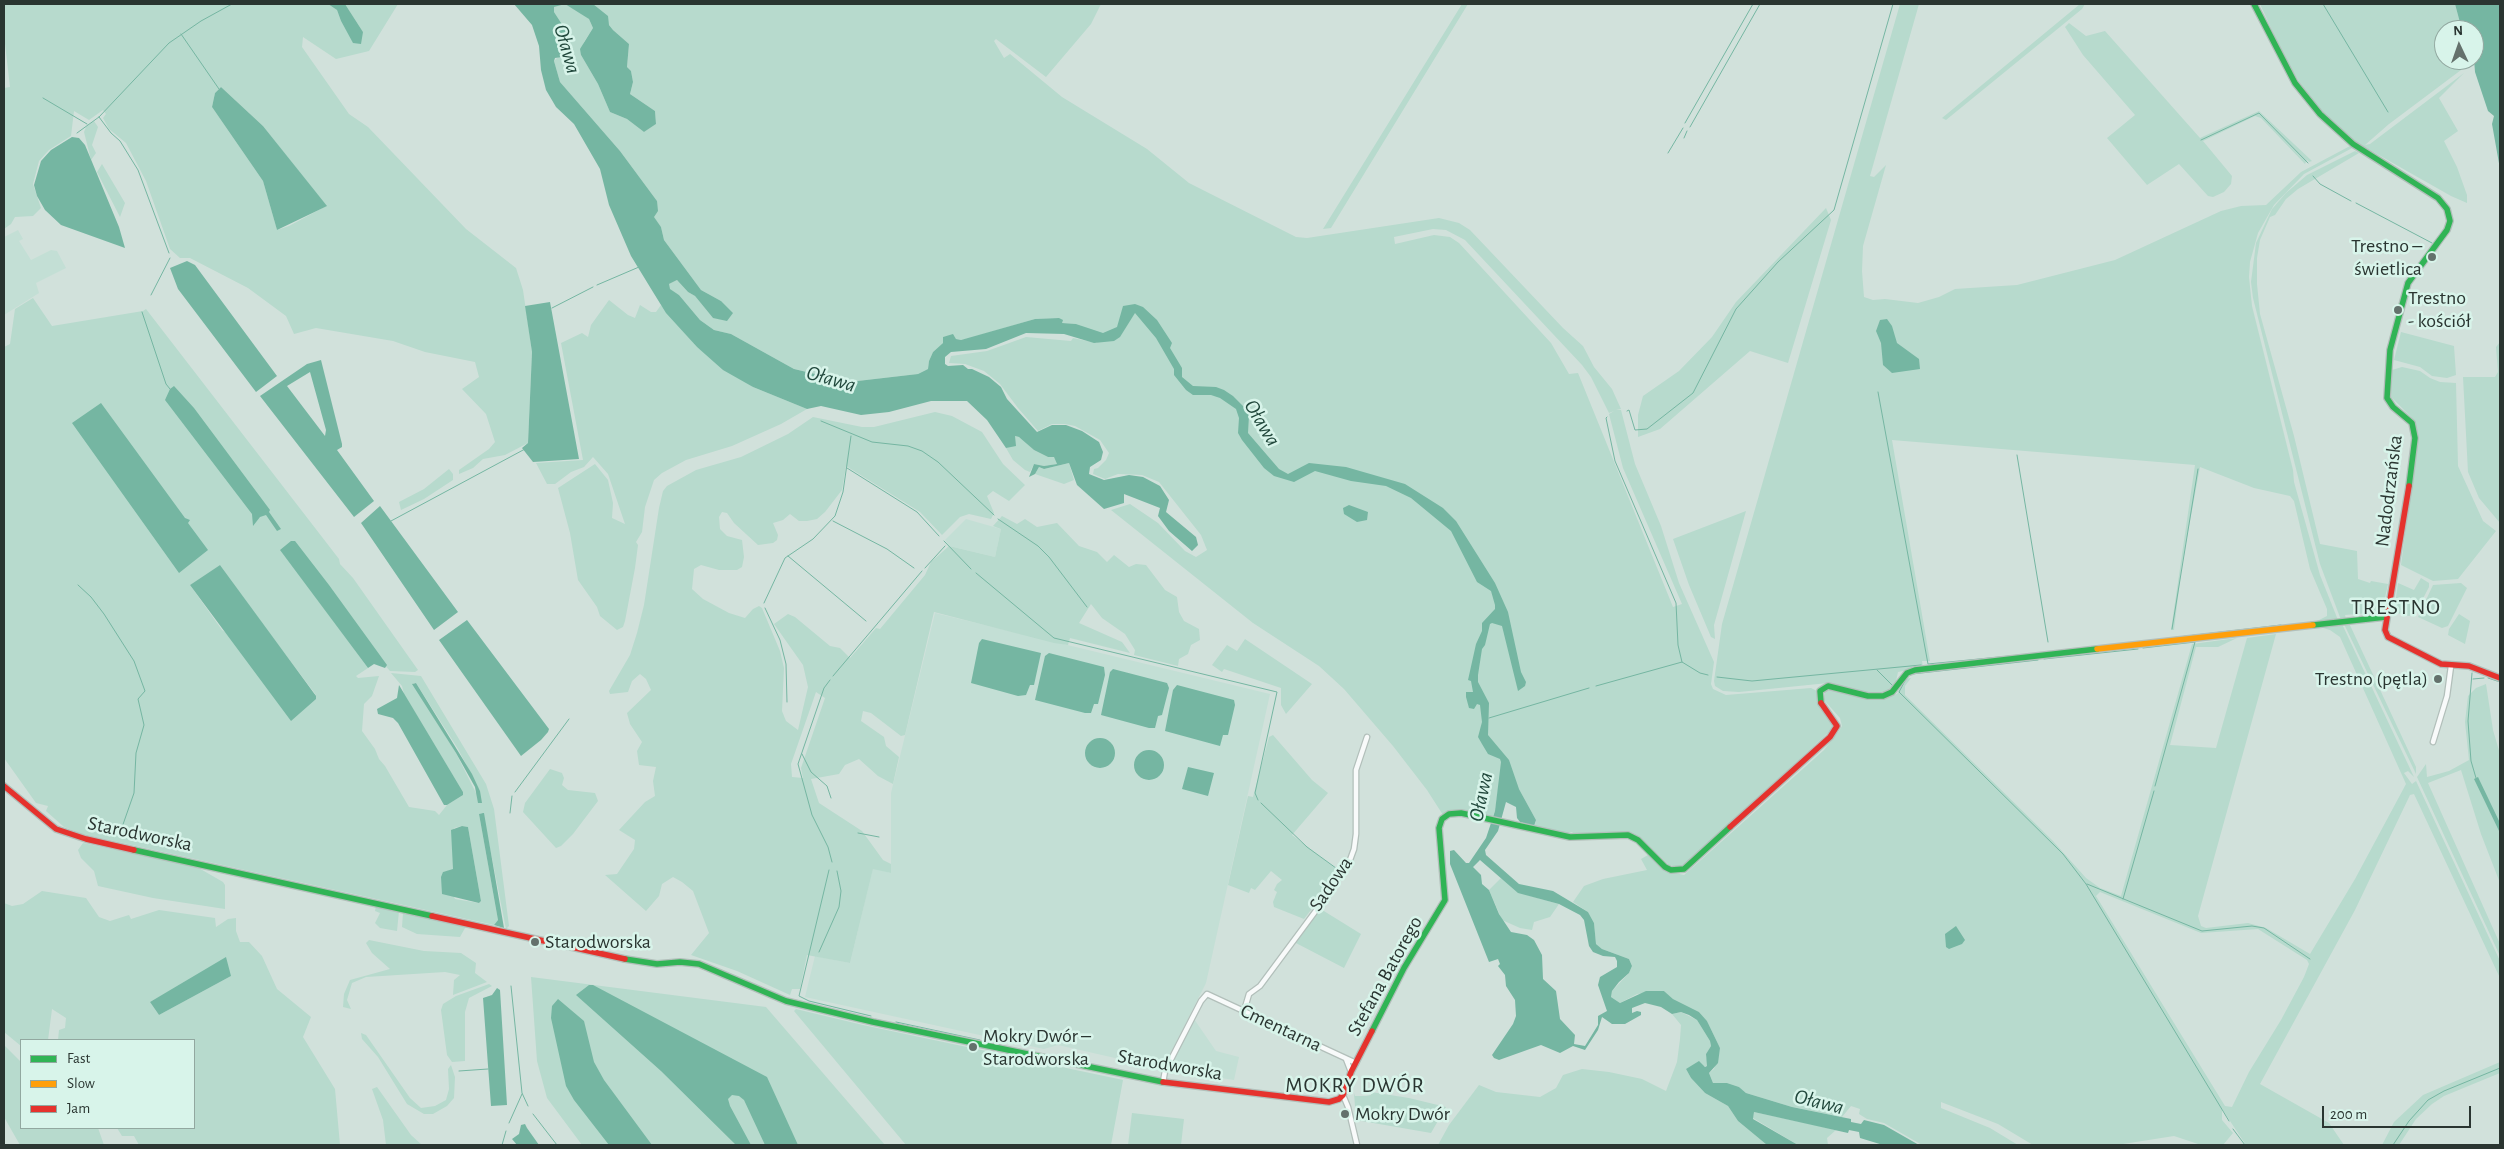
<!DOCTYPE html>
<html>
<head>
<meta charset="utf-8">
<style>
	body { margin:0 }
	#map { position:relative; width:2504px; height:1149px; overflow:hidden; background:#d1e1db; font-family:"Alegreya Sans",sans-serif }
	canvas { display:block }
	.frame { position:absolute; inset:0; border:5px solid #2a3531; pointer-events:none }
	.legend { position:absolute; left:20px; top:1039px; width:175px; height:90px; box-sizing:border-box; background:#d8f4ea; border:1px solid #92a8a0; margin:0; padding:6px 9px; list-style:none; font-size:15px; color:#2a3531 }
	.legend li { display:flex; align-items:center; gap:10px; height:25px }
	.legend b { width:25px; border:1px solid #92a8a0 }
	.north { position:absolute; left:2434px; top:20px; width:50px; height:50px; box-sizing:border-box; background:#d8f4ea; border:1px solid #92a8a0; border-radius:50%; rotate:357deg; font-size:14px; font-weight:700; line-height:20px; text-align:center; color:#2a3531 }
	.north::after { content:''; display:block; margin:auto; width:18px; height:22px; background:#64716c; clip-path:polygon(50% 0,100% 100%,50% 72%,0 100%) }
	.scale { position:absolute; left:2322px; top:1106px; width:149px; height:22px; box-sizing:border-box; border:2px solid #2a3531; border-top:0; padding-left:6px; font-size:15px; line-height:18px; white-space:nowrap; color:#2a3531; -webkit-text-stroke:4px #d8f4ea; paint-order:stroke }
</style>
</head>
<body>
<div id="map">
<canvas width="2504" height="1149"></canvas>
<div class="frame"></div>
<ul class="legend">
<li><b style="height:6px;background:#30b455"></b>Fast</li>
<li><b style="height:6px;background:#ff9f0a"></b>Slow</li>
<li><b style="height:6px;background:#e5322d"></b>Jam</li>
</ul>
<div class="north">N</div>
<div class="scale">200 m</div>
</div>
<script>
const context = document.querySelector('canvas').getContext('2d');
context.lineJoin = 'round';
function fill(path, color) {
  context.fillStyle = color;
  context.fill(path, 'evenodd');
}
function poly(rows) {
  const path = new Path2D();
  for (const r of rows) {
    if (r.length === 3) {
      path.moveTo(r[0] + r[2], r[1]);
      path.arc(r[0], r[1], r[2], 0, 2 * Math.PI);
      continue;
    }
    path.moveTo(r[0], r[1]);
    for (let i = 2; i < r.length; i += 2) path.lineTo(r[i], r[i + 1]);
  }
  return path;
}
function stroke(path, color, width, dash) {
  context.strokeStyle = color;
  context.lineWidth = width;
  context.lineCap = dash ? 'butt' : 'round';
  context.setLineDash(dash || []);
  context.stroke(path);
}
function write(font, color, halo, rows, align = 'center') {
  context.font = font + ' "Alegreya Sans",sans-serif';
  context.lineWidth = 5;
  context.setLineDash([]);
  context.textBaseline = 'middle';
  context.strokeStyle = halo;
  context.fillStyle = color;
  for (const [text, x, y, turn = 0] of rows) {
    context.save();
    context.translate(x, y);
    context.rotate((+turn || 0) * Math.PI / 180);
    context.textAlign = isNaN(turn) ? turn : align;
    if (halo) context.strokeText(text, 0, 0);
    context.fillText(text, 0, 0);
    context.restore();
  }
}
fill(poly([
	[18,230,23,239,19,241,31,260,51,250,57,251,66,268,36,283,39,293,4,315,4,237],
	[966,519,1001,529,995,557,949,546,945,540],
	[935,613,1270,694,1206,983,1164,1066,1159,1065,1159,1068,1058,1045,1044,1049,805,997,815,956,850,963,873,868,891,873,891,793],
	[1194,1019,1216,1051,1239,1057,1234,1080,1169,1070]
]), '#c3dfd5');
fill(poly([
	[4,4,328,4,337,10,341,21,353,42,363,32,345,4,398,4,369,51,336,59,303,37,302,47,349,114,368,127,466,229,516,268,523,290,532,352,528,443,505,455,483,459,473,468,459,474,459,470,489,449,495,442,486,414,462,389,479,377,475,362,425,352,393,341,316,328,294,334,286,316,248,288,190,258,180,258,170,249,146,181,126,143,109,129,103,118,106,114,103,110,89,120,74,111,71,136,49,150,39,161,33,184,41,208,33,216,15,217,11,224,4,229,4,88,10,87,4,35],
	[221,87,263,126,326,206,289,226,277,230,263,181,212,107,215,93],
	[559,4,565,4,582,13,589,19,593,28,584,42,581,55,598,84,610,112,627,119,644,132,656,124,655,111,630,94,633,82,631,71,627,67,629,44,613,30,593,4,1101,4,1091,24,1046,77,996,39,994,41,1004,58,1010,54,1062,97,1147,149,1189,183,1296,237,1307,238,1439,218,1459,223,1470,230,1563,328,1583,346,1594,367,1612,389,1621,409,1616,410,1621,410,1635,464,1661,526,1679,583,1714,662,1711,684,1713,689,1726,695,1811,688,1817,691,1833,722,1832,729,1682,868,1669,865,1645,842,1626,833,1576,836,1572,832,1564,834,1534,828,1536,820,1519,789,1499,784,1495,811,1492,818,1462,811,1454,810,1443,815,1427,790,1393,746,1344,689,1319,666,1253,623,1111,510,1130,504,1158,523,1185,551,1196,557,1207,550,1201,535,1159,482,1142,475,1118,474,1105,479,1093,474,1094,469,1098,468,1106,460,1109,453,1100,440,1075,426,1065,424,1052,424,1038,431,1018,408,1000,384,984,371,965,364,949,363,951,356,987,351,1026,337,1071,341,1073,338,1097,343,1099,333,1076,324,1061,323,1059,318,1035,319,970,338,961,340,956,339,954,336,943,337,943,343,933,352,929,361,928,369,918,374,849,382,794,369,731,334,714,330,700,320,679,295,669,289,669,284,677,280,688,292,695,296,713,318,721,301,701,290,664,240,661,227,653,217,657,201,620,151,560,82,554,61,565,50,567,32,554,12,554,7],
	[1433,229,1446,230,1465,240,1582,365,1591,377,1609,413,1614,411,1609,414,1623,468,1682,604,1673,607,1578,373,1569,374,1551,343,1459,243,1450,237,1434,235,1395,244,1394,237],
	[1462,4,1468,4,1331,228,1323,229],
	[1900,4,1919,4,1870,176,1874,177,1886,165,1863,246,1862,271,1864,297,1873,300,1885,299,1918,303,1939,297,1955,289,2017,285,2115,260,2221,211,2241,206,2266,205,2301,172,2350,146,2354,147,2304,174,2274,205,2258,233,2250,262,2249,277,2252,306,2293,470,2294,482,2320,575,2338,620,2321,622,2317,621,2327,616,2327,609,2310,569,2294,501,2290,496,2254,488,2200,467,2182,564,2174,630,2171,630,2195,465,1892,440,1930,661,1922,661,1923,667,1898,672,1895,686,1882,693,1869,694,1828,683,1739,692,1723,691,1715,686,1714,681,1722,624],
	[2080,4,2085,4,2082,9,1946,120,1942,118],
	[2260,4,2455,4,2462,30,2444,30,2444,60,2457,60,2461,70,2389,124,2365,145,2370,144,2464,73,2439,98,2458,131,2444,141,2457,167,2467,195,2467,203,2451,196,2354,141,2330,120,2313,103,2286,61],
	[2069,23,2086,36,2105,31,2200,138,2259,111,2312,161,2309,162,2307,160,2305,164,2261,118,2255,116,2203,141,2232,176,2231,184,2224,192,2213,197,2208,196,2179,164,2147,185,2107,138,2135,115,2083,55,2065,27],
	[94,121,98,127,92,145,96,153,91,160,84,132,86,127],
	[2355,151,2359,153,2298,189,2286,199,2275,215,2270,217,2260,240,2257,258,2257,284,2260,314,2294,436,2320,544,2357,551,2358,579,2370,583,2371,581,2388,584,2382,612,2345,615,2346,619,2341,620,2320,564,2253,298,2251,282,2256,243,2272,209,2286,193,2307,175],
	[102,164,125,203,120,217,97,172],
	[1826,208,1831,220,1788,363,1750,351,1660,429,1638,437,1638,415,1643,396,1679,371,1712,337,1736,302],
	[33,298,52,326,143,311,146,309,339,559,340,564,353,578,418,670,415,672,390,671,281,550,368,668,356,676,358,678,379,676,372,696,364,704,362,731,375,749,379,759,385,766,409,807,435,811,439,815,447,805,463,795,463,792,404,694,402,686,391,673,421,676,486,784,494,809,509,926,506,929,483,813,479,814,498,920,494,925,82,834,64,827,46,811,48,806,36,803,4,758,4,347,10,344,15,309],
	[220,565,267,630,316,695,222,630,190,585],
	[413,683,416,683,458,749,480,791,476,793,456,753],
	[462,826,468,827,481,901,479,903,455,899,443,872,453,870,454,828],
	[609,300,628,315,635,318,640,305,651,312,656,312,661,305,697,347,753,387,807,409,781,424,732,446,686,460,662,473,654,480,645,507,642,532,636,542,638,545,635,568,625,621,623,627,617,630,600,616,597,607,578,580,570,533,558,488,595,464,608,480,613,503,612,518,625,524,608,474,593,457,584,467,571,472,555,484,547,484,536,463,583,460,561,343,582,333,588,337,591,325],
	[2401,332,2454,346,2456,375,2447,378,2432,376,2420,367,2394,360],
	[2500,342,2500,523,2479,498,2468,472,2463,377,2495,377,2498,372,2496,347],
	[2402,367,2420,371,2430,378,2440,382,2456,383,2458,466,2483,521,2496,531,2458,579,2433,581,2401,565,2418,436,2414,420,2391,397,2392,370],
	[935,412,952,416,982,432,1003,464,1025,485,1009,501,993,491,987,496,994,513,991,519,969,514,960,517,942,535,920,512,846,466,842,490,825,512,817,519,807,521,799,521,790,514,783,520,773,523,778,535,777,540,773,543,758,545,734,523,727,513,722,512,719,517,720,529,727,536,742,540,744,557,742,567,737,570,719,570,701,565,694,569,692,589,703,599,729,613,745,618,753,609,759,606,762,608,780,651,784,668,782,711,786,721,798,730,808,687,803,665,774,624,788,614,795,617,830,646,840,648,850,658,876,628,880,629,925,575,931,562,949,546,995,557,1001,529,993,526,1002,516,1017,524,1025,519,1037,527,1057,523,1079,546,1097,552,1107,562,1114,555,1129,567,1136,564,1146,565,1165,590,1177,597,1179,612,1184,621,1199,629,1200,640,1191,645,1188,654,1179,659,1178,666,1134,655,1135,650,1125,634,1102,618,1091,604,1079,623,1122,642,1130,653,1070,638,1068,645,1054,643,934,612,905,735,901,736,871,713,863,711,861,721,884,737,886,746,899,757,893,784,878,776,859,759,845,765,839,774,811,779,819,803,862,831,883,860,891,864,891,873,873,869,850,963,807,955,800,989,792,989,790,995,737,971,691,955,709,933,693,891,682,882,673,877,662,884,659,896,646,911,605,875,617,874,634,849,635,840,619,830,645,802,655,796,653,781,656,767,639,765,637,751,642,742,630,724,627,713,651,690,646,679,640,674,632,681,628,692,610,694,609,691,630,655,637,633,644,605,659,508,663,491,667,486,696,470,741,457,788,434,813,417,862,427,874,427],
	[816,692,825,698,801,768,803,778,792,777,791,764],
	[1015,436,1022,438,1034,450,1048,457,1054,456,1057,464,1044,466,1034,464,1030,472,1025,470,1013,460,1006,448,1011,446],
	[1069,463,1074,480,1064,484,1035,474,1039,467,1044,469],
	[449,469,453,474,453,480,424,499,401,510,399,502,424,489],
	[1746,511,1714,625,1715,639,1711,637,1689,585,1673,539],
	[2421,578,2429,583,2429,587,2415,614,2409,616,2394,612,2398,583,2414,590],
	[2461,583,2467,588,2448,626,2442,628,2418,617,2433,585],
	[2459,614,2470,621,2465,644,2448,635,2449,629],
	[2349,623,2416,767,2416,774,2344,624],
	[2342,624,2414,777,2408,771,2404,773,2412,784,2416,781,2500,961,2500,978,2414,794,2410,795,2355,910,2260,1084,2329,1123,2344,1145,2246,1145,2222,1109,2222,1120,2233,1133,2223,1145,2201,1145,2174,1136,2123,1144,2033,1145,1998,1124,1941,1102,1941,1108,1990,1128,2018,1145,1922,1145,1884,1123,1867,1119,1859,1114,1860,1109,1851,1106,1842,1117,1792,1107,1746,1093,1739,1087,1727,1083,1713,1083,1709,1073,1714,1069,1720,1048,1707,1021,1699,1012,1673,999,1664,991,1637,994,1620,1003,1611,997,1612,991,1629,973,1632,966,1629,959,1602,949,1596,944,1594,923,1588,912,1573,902,1584,886,1603,879,1647,870,1641,859,1648,855,1666,871,1684,875,1824,750,1839,731,1842,726,1840,718,1824,700,1825,690,1830,688,1879,698,1897,694,1905,679,1911,678,1905,686,1905,695,2053,841,2086,878,2100,888,2121,896,2192,644,2237,638,2218,647,2196,647,2170,745,2216,748,2247,638,2276,634,2198,916,2201,926,2206,928,2248,923,2266,928,2310,954,2355,879,2406,784,2340,637,2330,630,2320,627],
	[2100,892,2201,933,2258,929,2307,960,2309,964,2304,977,2281,1020,2249,1072,2232,1107,2225,1106,2096,896],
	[1245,639,1312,684,1286,714,1281,705,1281,688,1224,669,1222,672,1212,665,1227,645,1237,651],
	[2486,684,2493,730,2500,754,2500,883,2481,834,2461,770,2428,783,2500,944,2500,956,2417,777,2426,764,2427,777,2449,771,2469,760,2465,722,2468,696,2476,688],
	[1273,735,1312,780,1328,793,1292,835,1340,872,1304,919,1274,907,1273,902,1277,892,1274,890,1277,884,1282,880,1271,871,1255,890,1251,888,1249,893,1228,885,1248,796,1253,797,1269,737],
	[550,769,562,773,564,778,562,785,568,790,595,793,598,801,573,834,561,846,556,848,523,812,525,803],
	[83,843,197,867,223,882,225,885,225,909,153,898,98,886,94,871,81,858,78,850],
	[1501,878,1527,895,1559,904,1550,917,1534,922,1532,930,1520,928,1502,920,1489,890],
	[42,891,86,898,99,917,110,921,129,915,131,919,159,910,215,918,216,927,228,919,236,918,236,931,240,942,249,942,262,956,277,989,311,1017,303,1037,335,1089,340,1145,139,1145,134,1136,122,1136,117,1128,194,1128,194,1040,58,1040,59,1030,65,1028,66,1018,52,1009,48,1040,21,1040,21,1046,4,1032,4,903,12,906,23,904],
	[231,976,159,1015,150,1002,190,980],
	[376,906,399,911,397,931,380,928,375,923,380,913,375,911],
	[1319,908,1361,934,1344,968,1294,942],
	[403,913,466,926,465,928,460,937,417,934,402,927],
	[369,940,424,951,461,953,476,963,475,973,487,982,453,995,454,980,460,975,445,972,366,977,352,983,347,1000,351,1009,343,1007,344,994,350,980,390,969,372,953,366,943],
	[531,977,766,1007,885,1145,582,1145,547,1098,537,1061],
	[489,984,492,986,469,998,465,1012,465,1061,452,1062,447,1055,441,1010,443,1004,456,996],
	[796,1009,863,1025,1123,1080,1111,1145,906,1145,794,1011],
	[1681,1012,1697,1020,1710,1041,1711,1046,1706,1054,1708,1066,1686,1069,1691,1078,1705,1093,1728,1106,1738,1121,1767,1145,1438,1145,1449,1125,1479,1085,1496,1092,1540,1097,1556,1088,1563,1075,1582,1069,1609,1072,1642,1079,1666,1091,1677,1062,1680,1039,1681,1025,1672,1014],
	[361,1033,366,1035,410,1098,421,1108,435,1106,446,1100,449,1089,448,1069,451,1065,455,1077,454,1098,447,1106,433,1114,424,1114,407,1104,378,1057,362,1039],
	[4,1045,21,1062,21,1128,98,1128,104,1145,20,1145,4,1117],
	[2500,1062,2500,1073,2444,1096,2432,1104,2416,1119,2399,1145,2382,1145,2394,1122,2423,1095],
	[377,1087,411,1135,422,1145,386,1145,383,1120,372,1089],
	[1371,1092,1409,1098,1446,1107,1431,1133,1356,1120,1354,1093,1355,1096,1366,1096,1371,1095],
	[1754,1112,1810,1124,1836,1130,1827,1138,1828,1145,1798,1145,1753,1118],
	[1132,1113,1184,1119,1181,1145,1128,1145]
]), '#b7dacd');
fill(poly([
	[328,4,345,4,363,32,361,44,353,43,341,21,337,10],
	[514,4,593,4,608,16,609,25,613,30,629,44,627,67,631,71,633,82,630,94,655,111,656,124,644,132,627,119,610,112,598,84,581,55,580,49,593,28,589,19,565,4,554,7,554,12,567,32,568,42,562,57,555,58,554,61,560,82,620,151,657,201,658,211,654,217,661,227,664,240,701,290,721,301,733,313,727,321,713,318,695,296,688,292,677,280,669,284,670,289,679,295,700,320,714,330,731,334,794,369,849,382,918,374,928,369,929,361,933,352,943,343,943,337,953,334,956,339,961,340,1035,319,1059,318,1063,320,1062,323,1076,324,1103,333,1117,327,1123,306,1135,304,1143,307,1157,320,1172,343,1170,348,1182,368,1182,377,1193,386,1216,387,1224,390,1233,396,1246,409,1249,415,1248,433,1279,469,1288,474,1309,463,1346,467,1405,484,1443,508,1456,521,1495,583,1508,612,1521,672,1526,682,1525,686,1518,691,1502,626,1492,623,1490,624,1485,645,1482,649,1478,675,1478,682,1489,703,1488,735,1509,760,1519,789,1536,820,1534,826,1520,822,1517,818,1516,807,1506,802,1498,831,1485,850,1486,855,1519,884,1553,891,1588,912,1594,923,1596,944,1602,949,1629,959,1632,966,1629,973,1619,982,1612,991,1611,997,1620,1003,1646,991,1664,991,1673,999,1699,1012,1707,1021,1720,1048,1718,1063,1709,1073,1713,1083,1727,1083,1739,1087,1746,1093,1792,1107,1851,1119,1851,1122,1861,1124,1864,1120,1884,1125,1919,1145,1883,1145,1860,1138,1859,1132,1849,1130,1848,1133,1754,1112,1753,1119,1798,1145,1804,1145,1767,1145,1738,1121,1728,1106,1705,1093,1691,1078,1686,1069,1699,1061,1705,1067,1707,1066,1706,1054,1711,1046,1710,1041,1697,1020,1689,1015,1681,1012,1672,1014,1661,1007,1645,1003,1632,1008,1632,1013,1637,1011,1641,1012,1641,1015,1625,1024,1612,1024,1602,1017,1598,1030,1585,1050,1573,1046,1560,1053,1541,1045,1499,1060,1494,1058,1492,1055,1513,1024,1516,1016,1515,1000,1506,986,1505,975,1498,966,1500,964,1498,959,1489,962,1450,864,1450,851,1454,850,1466,863,1469,863,1486,838,1495,811,1501,762,1500,759,1488,754,1482,744,1478,737,1482,722,1480,705,1477,704,1474,709,1469,708,1466,697,1466,692,1473,692,1471,681,1468,680,1476,644,1482,631,1482,623,1495,609,1495,605,1491,591,1477,582,1451,531,1411,498,1386,486,1351,481,1315,471,1294,482,1274,476,1264,468,1242,440,1238,433,1239,418,1236,409,1220,398,1211,395,1193,395,1186,390,1174,375,1174,369,1156,338,1135,313,1120,337,1114,341,1094,343,1064,334,1026,333,986,349,951,352,945,357,945,364,948,366,963,365,968,369,972,369,989,377,1001,387,1007,399,1037,432,1052,425,1066,425,1082,431,1099,442,1103,452,1101,460,1090,467,1089,474,1104,480,1129,475,1143,477,1160,486,1169,500,1166,512,1196,537,1198,545,1192,551,1169,531,1158,516,1160,508,1124,494,1124,503,1104,509,1077,485,1069,463,1044,469,1039,467,1035,474,1029,477,1034,464,1044,466,1057,464,1054,457,1048,457,1034,450,1019,437,1015,436,1016,446,1006,448,987,420,967,401,931,401,889,412,861,415,821,406,807,409,753,387,723,370,697,347,666,313,653,292,631,256,609,205,600,169,574,124,556,107,546,90,541,70,539,46,532,25],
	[1480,860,1518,893,1559,904,1580,915,1584,920,1589,946,1593,952,1603,956,1615,957,1617,961,1617,967,1600,977,1598,985,1607,1011,1598,1016,1598,1025,1585,1046,1574,1044,1575,1035,1560,1019,1556,991,1543,979,1542,955,1534,940,1527,935,1511,932,1499,914,1489,890,1482,884,1481,875,1473,867],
	[2455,4,2500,4,2500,169,2492,124,2494,116,2488,111,2475,72,2474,59,2477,54,2474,51,2474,30,2462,30],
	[221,87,263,126,327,206,277,230,263,181,212,107,215,93],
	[72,137,79,138,85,145,119,227,125,248,61,225,45,210,37,196,34,185,41,161,51,150],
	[187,261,195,265,277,376,256,392,178,289,170,268],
	[550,302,579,459,533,462,522,448,528,443,532,352,525,306],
	[1887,319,1892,326,1897,343,1919,359,1920,369,1892,373,1883,365,1881,343,1876,331,1880,320],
	[321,360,342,444,342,447,337,450,374,501,354,517,260,396,307,364],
	[310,372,326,430,325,436,287,386],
	[174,386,194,408,270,510,269,512,281,529,277,531,266,515,260,517,253,526,252,514,165,400,170,389],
	[101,403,185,518,190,520,188,523,208,550,179,573,72,423],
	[1349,505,1368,512,1367,520,1357,522,1344,514,1343,508],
	[380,506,458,612,434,630,361,523],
	[291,541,295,541,329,585,387,665,385,668,374,664,368,668,280,550],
	[220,565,316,696,316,699,291,721,190,585],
	[467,620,549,729,548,732,541,740,521,756,439,640],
	[982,639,1041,653,1034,685,1030,685,1026,695,1018,696,971,683,979,643],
	[1049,653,1104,667,1105,675,1098,704,1094,704,1091,713,1085,713,1035,700,1045,656],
	[1113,669,1167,683,1169,688,1162,715,1158,716,1155,728,1149,728,1101,715,1110,672],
	[416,683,472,774,480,791,482,803,478,803,475,787,456,753,412,684],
	[399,685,463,792,463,795,447,805,444,805,398,723,393,718,378,714,377,709,397,698],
	[1177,685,1234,700,1235,705,1228,735,1223,735,1220,746,1165,731,1173,690],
	[1100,753,15],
	[1149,765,15],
	[1188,767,1214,773,1208,796,1182,789],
	[2478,777,2500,823,2500,833,2474,779],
	[483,813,484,813,504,928,494,925,498,920,479,814],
	[462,826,468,827,481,901,479,903,442,894,441,877,443,872,453,869,451,830],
	[1956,926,1965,940,1962,944,1949,949,1946,947,1945,934],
	[226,957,231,976,159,1015,150,1002],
	[589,985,593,985,767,1077,798,1145,765,1145,744,1100,739,1096,732,1095,728,1099,730,1106,751,1145,736,1145,661,1071,576,995],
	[497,988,500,990,507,1105,491,1106,483,998,492,995],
	[558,999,584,1021,594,1062,604,1080,652,1145,609,1145,574,1100,566,1086,551,1018,552,1006],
	[525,1124,527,1128,539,1145,517,1145,512,1139,519,1134,521,1125]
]), '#75b6a2');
stroke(poly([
	[2323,4,2388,112],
	[181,34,219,89],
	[43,98,87,124],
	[99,117,111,133,120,141,138,170,169,253],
	[1685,123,1753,4],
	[1690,127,1760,4],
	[77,133,99,117,169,43,201,21,232,4],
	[1684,138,1687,131],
	[2201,140,2259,113,2308,163],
	[1668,153,1683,128],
	[2313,176,2320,184,2351,201],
	[2356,203,2432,243],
	[597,285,639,267],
	[151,295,170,258],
	[552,308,593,287],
	[142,312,166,384,170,389],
	[1878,392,1928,664,2050,652],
	[1627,411,1629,410,1635,430,1647,429,1693,393,1736,309,1778,262,1834,210,1893,4],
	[1607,417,1606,418,1615,461,1676,603,1678,645,1682,662],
	[821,421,872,442,908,446,922,451,938,462,994,515],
	[2017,455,2048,642],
	[847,468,917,512,939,536],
	[998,519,1038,546,1049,557,1087,607],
	[391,521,525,449],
	[833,521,887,549,914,568],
	[944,541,971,569],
	[788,556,866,621],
	[925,568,945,546],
	[976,573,1054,638,1277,692,1255,793,1258,800],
	[78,585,91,597,104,614,134,661,145,691,138,699,144,725,136,753,134,793,120,833],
	[764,603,785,558,813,539,835,516,843,492,851,436],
	[765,608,780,640,786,664,787,702],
	[2172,629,2198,469],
	[2170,638,2281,625],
	[2143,641,2164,639],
	[2143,648,2195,642,2155,786],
	[2056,651,2120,644],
	[2044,659,2138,649],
	[2038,660,1912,674,1907,677,1899,692,2063,854,2086,884,2229,1121],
	[1877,670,1893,686],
	[2472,673,2468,721,2471,761,2476,778],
	[833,676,922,571],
	[1717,677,1752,681,1921,665],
	[2488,678,2500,682],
	[2473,679,2484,678],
	[830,680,824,688,798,764,812,815,828,847,832,862],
	[1596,686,1682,662,1700,673,1708,675],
	[1489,718,1589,688],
	[802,754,811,772,827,786,831,798],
	[515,792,569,719],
	[1261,803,1307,847,1340,871],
	[510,813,512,796],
	[858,833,879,837],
	[829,870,799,996,809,1001,871,1016],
	[2087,884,2202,931,2252,926,2264,928,2310,959],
	[2123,899,2154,791],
	[819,952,839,907,841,891,837,871],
	[511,986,522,1093,528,1106],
	[896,1022,980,1040],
	[459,1071,488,1069],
	[533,1114,557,1145],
	[509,1123,522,1094],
	[2233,1129,2245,1145],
	[502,1145,506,1131],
	[2393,1145,2409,1121,2428,1100,2444,1091,2500,1068]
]), '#75b6a2', 1);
const street = poly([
	[2433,742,2447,696,2451,666],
	[1244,1011,1249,994,1260,986,1329,893,1350,860,1354,849,1356,834,1356,770,1367,737],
	[1346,1059,1351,1072],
	[1163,1082,1165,1071,1201,1001,1207,994,1356,1063],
	[1343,1095,1348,1107,1357,1145]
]);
const fast = poly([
	[2254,4,2295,83,2320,114,2353,144,2438,198,2447,209,2450,221,2447,230,2408,283,2390,350,2387,398,2393,407,2412,423,2415,438,2409,486],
	[2313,625,2386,617],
	[1821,703,1820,691,1828,686,1868,696,1883,696,1892,692,1907,673,1915,670,2097,649],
	[134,850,432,916],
	[625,959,657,964,680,962,699,964,786,1001,873,1022,1163,1082],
	[1372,1031,1404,968,1445,900,1439,828,1442,819,1449,814,1461,813,1570,837,1628,835,1638,840,1665,867,1671,870,1684,869,1730,827]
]);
const slow = poly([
	[2097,649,2313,625]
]);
const jam = poly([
	[2409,486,2385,630,2388,637,2441,664,2469,666,2500,678],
	[4,786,56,829,86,839,134,850],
	[1730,827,1830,737,1837,726,1821,703],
	[432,916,625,959],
	[1163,1082,1329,1102,1339,1099,1343,1095,1351,1072,1372,1031]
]);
stroke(street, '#b2bfba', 7);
stroke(fast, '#b2bfba', 8);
stroke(slow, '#b2bfba', 8);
stroke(jam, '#b2bfba', 8);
stroke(street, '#f8fafa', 4.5);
stroke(fast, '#30b455', 5.5);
stroke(slow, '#ff9f0a', 5.5);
stroke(jam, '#e5322d', 5.5);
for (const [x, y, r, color] of [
	[2432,257,5,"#64716c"],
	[2398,310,5,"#64716c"],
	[2438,679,5,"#64716c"],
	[535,942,5,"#64716c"],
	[973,1047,5,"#64716c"],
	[1345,1114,5,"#64716c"]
]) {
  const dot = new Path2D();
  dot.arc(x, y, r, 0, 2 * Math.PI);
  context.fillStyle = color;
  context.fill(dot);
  stroke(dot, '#d8f4ea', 2);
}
write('20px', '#2a3531', '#d8f4ea', [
	["Trestno –",2422,246,"right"],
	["świetlica",2422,269,"right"],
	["Trestno",2408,298],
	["- kościół",2408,321],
	["Trestno (pętla)",2428,679,"right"],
	["Starodworska",545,942],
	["Mokry Dwór –",983,1036],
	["Starodworska",983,1059],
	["Mokry Dwór",1355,1114]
], 'left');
write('20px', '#2a3531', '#d8f4ea', [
	["Nadodrzańska",2389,491,-83],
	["Starodworska",140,834,12],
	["Sadowa",1331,884,-56],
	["Stefana Batorego",1385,976,-61],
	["Cmentarna",1281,1028,25],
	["Starodworska",1170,1065,10]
]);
write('italic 21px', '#21483c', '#d8f4ea', [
	["Oława",567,49,74],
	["Oława",831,379,16],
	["Oława",1262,423,59],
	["Oława",1481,797,-78],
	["Oława",1819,1102,14]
]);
context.letterSpacing = '1px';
write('22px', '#2a3531', '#d8f4ea', [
	["TRESTNO",2396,607],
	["MOKRY DWÓR",1355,1085]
]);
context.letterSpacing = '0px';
</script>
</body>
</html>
